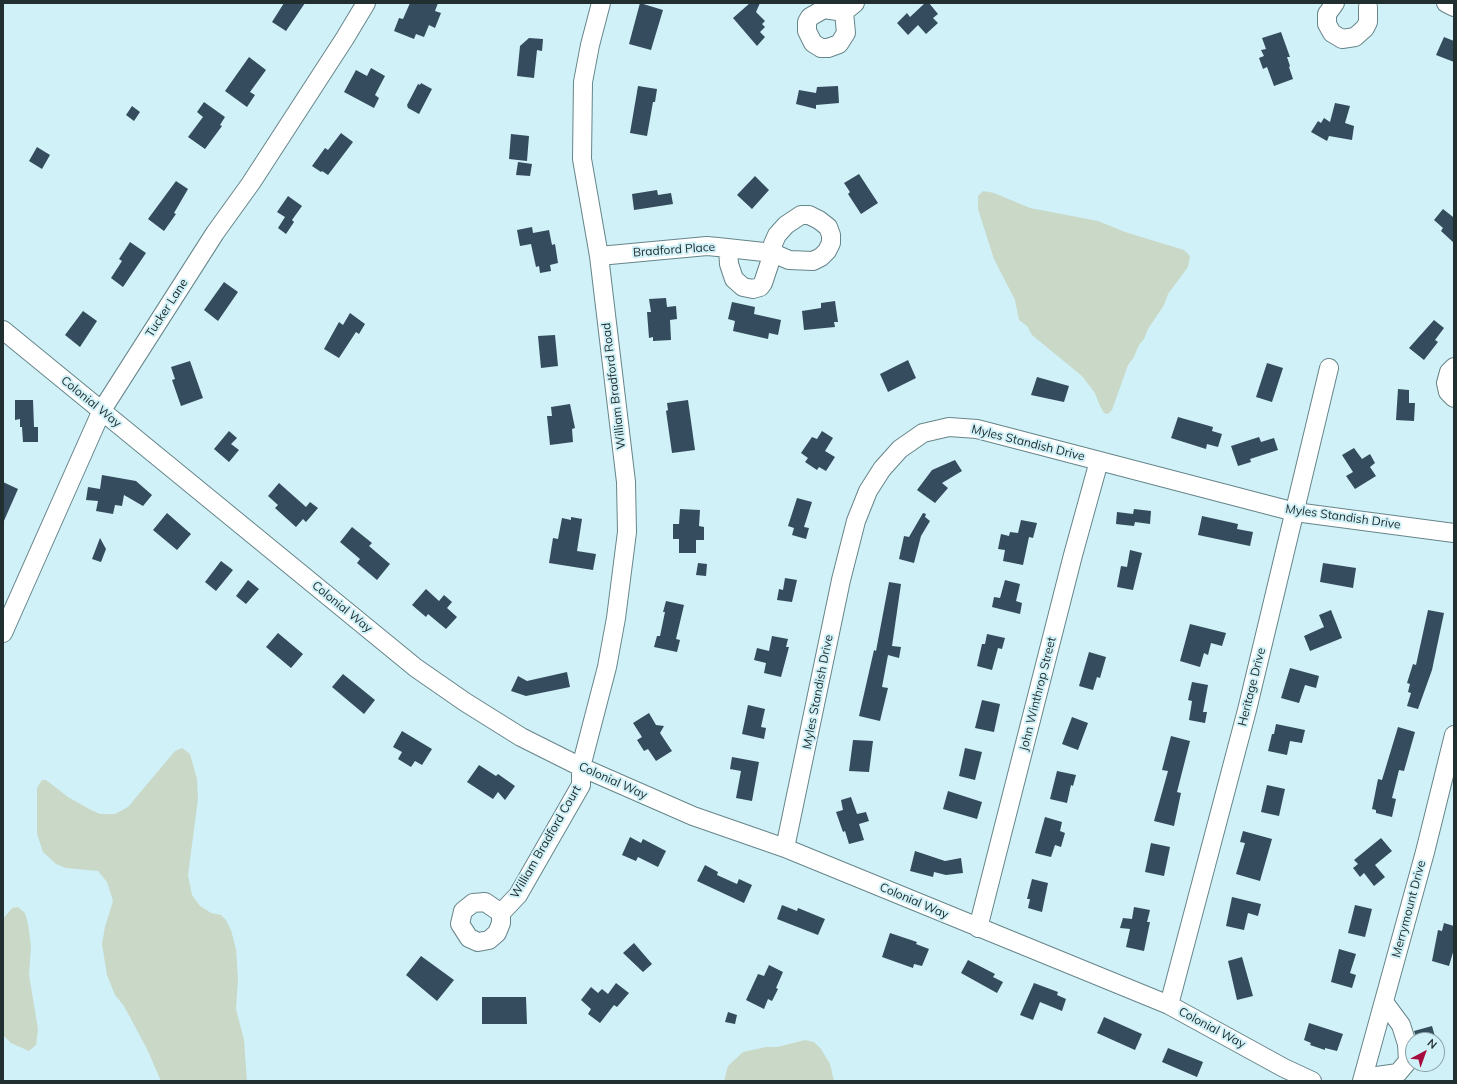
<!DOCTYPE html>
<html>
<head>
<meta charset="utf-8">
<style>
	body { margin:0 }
	#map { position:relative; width:1457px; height:1084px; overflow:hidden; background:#d0f1f7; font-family:Mulish,sans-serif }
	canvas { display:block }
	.frame { position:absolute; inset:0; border:4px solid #222f31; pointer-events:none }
	.north { position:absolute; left:1405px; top:1032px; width:40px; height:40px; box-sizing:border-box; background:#d0f1f7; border:1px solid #8aa3a8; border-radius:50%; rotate:41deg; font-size:11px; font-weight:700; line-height:16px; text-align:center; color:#222f31 }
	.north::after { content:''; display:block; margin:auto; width:14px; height:18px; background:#a60c3d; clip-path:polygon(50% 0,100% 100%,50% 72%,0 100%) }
</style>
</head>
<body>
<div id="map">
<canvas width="1457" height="1084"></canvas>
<div class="frame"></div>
<div class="north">N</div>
</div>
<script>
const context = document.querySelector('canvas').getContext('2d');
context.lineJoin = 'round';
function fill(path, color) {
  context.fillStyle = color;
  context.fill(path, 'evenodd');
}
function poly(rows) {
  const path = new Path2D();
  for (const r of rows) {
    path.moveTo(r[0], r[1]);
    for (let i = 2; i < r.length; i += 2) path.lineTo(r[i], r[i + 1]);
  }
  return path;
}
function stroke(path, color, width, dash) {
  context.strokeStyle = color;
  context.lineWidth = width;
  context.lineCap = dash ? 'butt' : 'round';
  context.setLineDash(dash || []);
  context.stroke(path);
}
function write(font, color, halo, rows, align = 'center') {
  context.font = font + ' Mulish,sans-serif';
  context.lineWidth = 4;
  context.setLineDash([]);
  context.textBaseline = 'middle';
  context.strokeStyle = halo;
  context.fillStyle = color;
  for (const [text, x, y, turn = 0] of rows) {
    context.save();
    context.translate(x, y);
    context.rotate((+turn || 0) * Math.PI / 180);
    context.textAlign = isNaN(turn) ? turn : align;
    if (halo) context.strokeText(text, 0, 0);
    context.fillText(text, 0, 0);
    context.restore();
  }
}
fill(poly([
	[983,191,994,193,1030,208,1098,221,1125,232,1184,250,1190,256,1188,267,1168,294,1164,305,1148,329,1144,339,1139,345,1134,357,1128,365,1112,410,1108,414,1104,413,1100,406,1095,393,1082,376,1032,335,1027,326,1019,320,1015,300,994,259,978,209,978,196],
	[182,748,190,754,197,779,198,799,188,875,192,895,200,906,211,913,221,915,226,920,231,930,236,949,238,979,236,1009,244,1040,247,1081,161,1081,147,1049,124,1006,115,995,107,975,102,944,105,927,113,901,107,882,98,871,66,868,56,864,43,852,37,834,37,788,42,780,46,780,68,797,89,809,100,814,115,814,128,807,175,751],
	[18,907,25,913,28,924,31,946,29,975,38,1029,36,1045,29,1051,11,1043,3,1035,3,919,12,908],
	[805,1040,814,1042,821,1049,830,1064,834,1081,724,1081,728,1066,743,1052,766,1047,777,1047]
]), '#c9d8c7');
fill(poly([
	[284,3,305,3,286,31,272,22],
	[410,3,438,3,435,11,441,13,435,28,429,25,424,37,416,34,414,39,394,31,399,18,403,19],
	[640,3,663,10,651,50,629,44],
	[750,3,760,3,756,12,765,21,762,24,765,27,760,32,765,37,757,46,733,18],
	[925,3,929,3,938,14,933,18,938,23,926,34,918,25,908,35,897,23,907,13,910,17],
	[1281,32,1290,57,1287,57,1290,66,1289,67,1293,79,1274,86,1267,67,1263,69,1259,58,1264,56,1261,50,1266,49,1262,38],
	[1444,37,1454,41,1454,62,1436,55],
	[529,38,543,39,542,51,537,50,534,78,517,76,520,46],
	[249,57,266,70,250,92,255,95,247,107,225,91],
	[371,68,385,76,375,95,379,98,374,108,344,92,356,70,367,76],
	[421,83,432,89,419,114,408,108,407,105,418,84,420,85],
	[638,86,657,89,655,102,653,102,647,136,630,133],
	[838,86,839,103,816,105,816,109,796,104,799,90,816,93,817,87],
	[204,102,225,117,220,125,222,126,205,149,188,137,203,117,197,112],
	[1335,103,1350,106,1345,123,1354,126,1352,140,1329,136,1327,141,1311,132,1318,121,1321,123,1324,118,1330,122],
	[132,106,140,112,134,121,126,115],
	[341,133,353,142,328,175,322,171,321,172,312,166,325,148,328,150],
	[511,134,529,136,527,161,509,159],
	[37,147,50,155,42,169,29,161],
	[518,162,532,164,530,176,516,175],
	[859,174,878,203,861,214,848,194,850,192,844,183],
	[755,176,769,190,752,209,737,195],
	[176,181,188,189,174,213,176,214,164,231,148,219],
	[657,190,658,195,671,193,673,204,634,210,632,194],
	[288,196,302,206,292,220,294,222,286,234,278,228,285,217,277,212],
	[1443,209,1453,217,1454,216,1454,243,1441,231,1443,228,1434,220],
	[532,227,533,233,549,230,552,245,555,244,558,263,550,265,551,271,540,273,539,266,536,267,531,244,520,246,517,230],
	[130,242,146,253,123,287,111,278,122,261,119,259],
	[224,282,238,292,218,321,204,310],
	[666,298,667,307,676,306,677,319,670,320,671,340,653,341,653,337,649,338,647,312,651,312,649,299],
	[835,301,838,322,834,322,835,327,804,330,802,311,821,308,821,303],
	[732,302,755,307,754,314,781,320,778,335,769,333,768,339,733,331,735,321,728,319],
	[83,311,97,321,80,347,65,335],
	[350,313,365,324,359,334,356,332,339,358,324,349,339,322,343,325],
	[1434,320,1444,328,1435,340,1438,342,1424,360,1409,348],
	[555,335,558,366,541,368,538,336],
	[908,360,916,378,888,392,880,374],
	[190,361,203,398,181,406,172,380,175,379,171,367],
	[1267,363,1283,368,1272,402,1256,397],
	[1037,377,1069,386,1064,402,1031,395],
	[1398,389,1409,390,1409,403,1415,403,1414,421,1396,420],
	[15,400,33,400,34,427,38,427,38,442,23,442,22,427,20,427,20,419,15,420],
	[688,400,695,450,672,453,666,411,668,410,667,403],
	[570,404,575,428,572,429,573,442,550,445,547,416,552,416,551,407],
	[1178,417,1213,427,1212,431,1222,434,1218,447,1207,444,1206,449,1171,438],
	[229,431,237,438,231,444,239,450,229,462,214,449],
	[822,431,833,438,825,451,835,457,826,471,819,467,817,470,805,462,808,458,801,453,812,437,817,439],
	[1259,437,1261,442,1274,438,1278,450,1250,459,1251,462,1238,466,1231,446],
	[1354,448,1362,459,1370,454,1375,463,1370,467,1376,476,1355,489,1346,476,1353,472,1342,455],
	[955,460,962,471,942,483,948,488,935,503,917,490,932,470],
	[102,475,136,481,152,495,143,506,124,495,122,506,115,505,113,514,96,511,98,501,86,500,88,487,100,489],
	[3,482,18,489,3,523],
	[279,483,306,507,310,502,318,508,306,522,303,519,296,527,275,508,278,505,268,496],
	[797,498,812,502,804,527,809,528,806,539,792,535,794,528,788,526],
	[680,509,700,510,699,526,704,527,704,540,696,540,696,553,679,553,679,539,673,539,673,524,679,524],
	[1134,509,1151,511,1150,524,1135,522,1134,526,1116,524,1117,512,1133,514],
	[167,513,191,534,177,550,153,530],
	[923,513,926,514,925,517,930,521,921,536,914,563,899,559,904,536,909,537],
	[1202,516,1238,524,1237,529,1253,532,1250,546,1198,535],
	[571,517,582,519,577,551,596,554,593,570,549,563,553,538,558,539,562,518,571,520],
	[1021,520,1037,523,1033,538,1029,537,1023,565,1003,561,1005,550,998,549,1001,534,1009,536,1010,532,1018,533],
	[352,527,372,543,369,546,390,564,377,580,357,563,360,559,340,542],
	[100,538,106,549,101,562,92,559],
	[1130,550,1142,553,1133,590,1117,587,1121,566,1127,567],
	[221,561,233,570,216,591,205,582],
	[698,563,707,564,706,576,696,575],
	[1323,563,1356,568,1353,588,1320,582],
	[785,578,797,580,792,602,777,600,779,589,783,590],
	[248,580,259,589,246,604,236,596],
	[1005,580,1020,584,1016,601,1022,603,1020,614,992,607,994,597,1000,598],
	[889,582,901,584,892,646,901,647,899,658,888,655,882,687,888,688,880,721,859,716,874,650,876,651],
	[426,589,439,601,444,595,452,602,447,608,457,617,446,629,428,614,426,617,412,605],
	[666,601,684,605,676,639,680,640,677,652,654,647,657,636,660,636,665,612,663,612],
	[1331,610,1342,638,1310,651,1304,636,1324,627,1319,615],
	[1428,610,1444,613,1432,670,1418,709,1407,706,1411,693,1408,692,1410,684,1407,683,1413,664,1416,665],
	[1190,624,1226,633,1222,646,1211,643,1208,655,1204,653,1200,667,1180,661],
	[278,633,303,654,291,668,266,647],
	[987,634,1005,638,1002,649,998,648,992,670,977,666,982,644,985,644],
	[772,636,788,639,786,647,789,647,781,677,764,673,766,663,754,660,757,648,769,651],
	[1089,652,1106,657,1100,678,1097,677,1093,690,1079,686],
	[1290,668,1319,676,1316,688,1305,685,1299,703,1281,698],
	[567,672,570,687,526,696,511,691,518,676,527,681],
	[343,674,375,700,364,714,332,687],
	[1192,682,1208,685,1203,712,1207,712,1205,723,1189,720,1192,701,1188,700],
	[982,700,1000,704,994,732,975,728],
	[748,705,765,709,761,727,766,728,764,739,742,734],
	[649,713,656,725,664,726,660,733,672,751,656,761,648,749,644,751,637,740,642,737,633,723],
	[1072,717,1088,723,1078,750,1062,744],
	[1276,724,1305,730,1302,743,1290,741,1287,755,1268,751,1272,734,1274,734],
	[1398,727,1415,732,1404,771,1399,770,1392,798,1396,799,1392,817,1376,813,1376,810,1372,809,1378,779,1382,780],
	[402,731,432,749,422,765,415,761,411,767,398,759,402,752,393,747],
	[1171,736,1190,741,1177,792,1181,793,1174,826,1154,821,1168,771,1162,770],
	[853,740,873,741,869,772,849,771],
	[965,748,982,752,975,780,959,776],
	[732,757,759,762,752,801,736,798,741,771,730,769],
	[479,765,496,776,498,774,515,786,505,800,498,792,493,799,467,782],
	[1057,771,1076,775,1073,786,1071,785,1067,803,1050,799],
	[1267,785,1285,789,1279,816,1261,812],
	[948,791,982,802,977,819,943,809],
	[851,797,857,814,866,812,869,821,859,824,864,840,849,844,845,831,843,832,836,812,843,810,841,800],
	[1045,817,1062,822,1060,831,1065,833,1061,847,1055,845,1051,857,1035,853],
	[1243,831,1272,839,1260,881,1236,874,1245,843,1240,842],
	[630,837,641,843,643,839,666,851,658,867,638,857,636,861,622,855],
	[1381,838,1392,851,1375,865,1385,877,1374,886,1364,873,1360,877,1353,868,1358,864,1354,860],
	[1151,843,1170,847,1164,876,1145,872],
	[915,851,945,861,961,858,963,873,946,875,934,872,933,877,910,871],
	[705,865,718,872,717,875,737,884,739,879,752,885,744,903,697,881],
	[1032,879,1048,883,1042,912,1028,908,1030,899,1027,899],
	[1232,897,1261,904,1258,916,1248,913,1244,930,1226,926],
	[782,905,797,911,798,908,825,919,818,935,777,919],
	[1355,905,1372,909,1365,937,1348,933],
	[1134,907,1150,910,1147,922,1150,922,1144,951,1126,947,1130,929,1120,928,1123,918,1132,919],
	[1444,923,1454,926,1454,949,1449,966,1432,961,1438,930,1442,931],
	[890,933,917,942,916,944,929,949,922,966,914,964,913,968,882,957],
	[634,943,652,964,643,972,623,953],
	[1339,949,1356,954,1350,973,1356,975,1352,988,1331,982],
	[421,956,454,980,437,1001,406,975],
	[1242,957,1253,996,1237,1000,1228,961],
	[968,960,995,974,993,977,1003,982,997,993,961,973],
	[769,965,783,972,776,988,778,989,772,1001,768,999,764,1009,746,1000,758,974,764,976],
	[616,983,629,993,617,1007,614,1005,600,1023,588,1014,591,1009,581,1000,591,987,598,993,602,989,608,994],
	[1034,983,1058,992,1057,995,1066,999,1062,1011,1040,1002,1033,1020,1020,1015],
	[482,997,526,997,527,1024,482,1024],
	[728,1012,737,1015,735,1024,725,1022],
	[1104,1017,1142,1034,1135,1050,1097,1033],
	[1309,1023,1343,1034,1337,1051,1325,1048,1325,1050,1310,1045,1311,1043,1304,1040],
	[1432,1026,1436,1040,1417,1040,1414,1031],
	[1168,1048,1203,1062,1197,1077,1162,1062]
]), '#344c5d');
const minor = poly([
	[1335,3,1327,14,1327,24,1332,33,1342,39,1355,37,1365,28,1368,22,1368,7],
	[1446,3,1454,7],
	[844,12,824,9,810,17,807,22,807,31,813,43,821,48,828,48,839,44,846,33,844,12,855,3],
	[599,256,707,246,718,247,773,253,773,244,777,235,786,225,801,215,809,215,819,220,828,227,831,235,831,243,827,251,821,257,813,261,789,260,773,253,763,283,760,287,753,289,743,287,734,279,729,264,728,248],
	[3,330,416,668,465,702,521,737,581,767,693,816,785,848,1169,1005,1284,1068,1312,1081],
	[1454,367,1449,372,1446,383,1448,392,1454,398],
	[3,633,102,410,215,233,251,183,345,38,366,3],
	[785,848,841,580,856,521,868,491,882,469,900,449,923,433,949,427,977,429,1295,512,1454,533],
	[501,913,485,902,473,903,463,911,460,924,469,938,478,942,489,940,497,933,501,923,501,913,518,895,581,785,581,767,607,667,616,618,627,532,626,482,599,256,582,159,583,82,590,45,601,3],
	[978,928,1073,555,1099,461],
	[1169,1005,1247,710,1329,368],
	[1363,1078,1398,1073,1408,1061,1407,1044,1401,1025,1384,1002],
	[1362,1081,1425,852,1454,735]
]);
stroke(minor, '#66858a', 20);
stroke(minor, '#fff', 18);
write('12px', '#222f31', '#d0f1f7', [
	["Bradford Place",674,250,-4],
	["Tucker Lane",167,308,-57],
	["William Bradford Road",614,386,-97],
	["Colonial Way",91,402,39],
	["Myles Standish Drive",1028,443,14],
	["Myles Standish Drive",1343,517,8],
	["Colonial Way",342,607,39],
	["Heritage Drive",1252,687,-76],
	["Myles Standish Drive",818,692,-79],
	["John Winthrop Street",1038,694,-76],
	["Colonial Way",613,781,24],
	["William Bradford Court",546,842,-60],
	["Colonial Way",914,901,23],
	["Merrymount Drive",1409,909,-75],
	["Colonial Way",1212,1028,28]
]);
</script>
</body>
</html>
